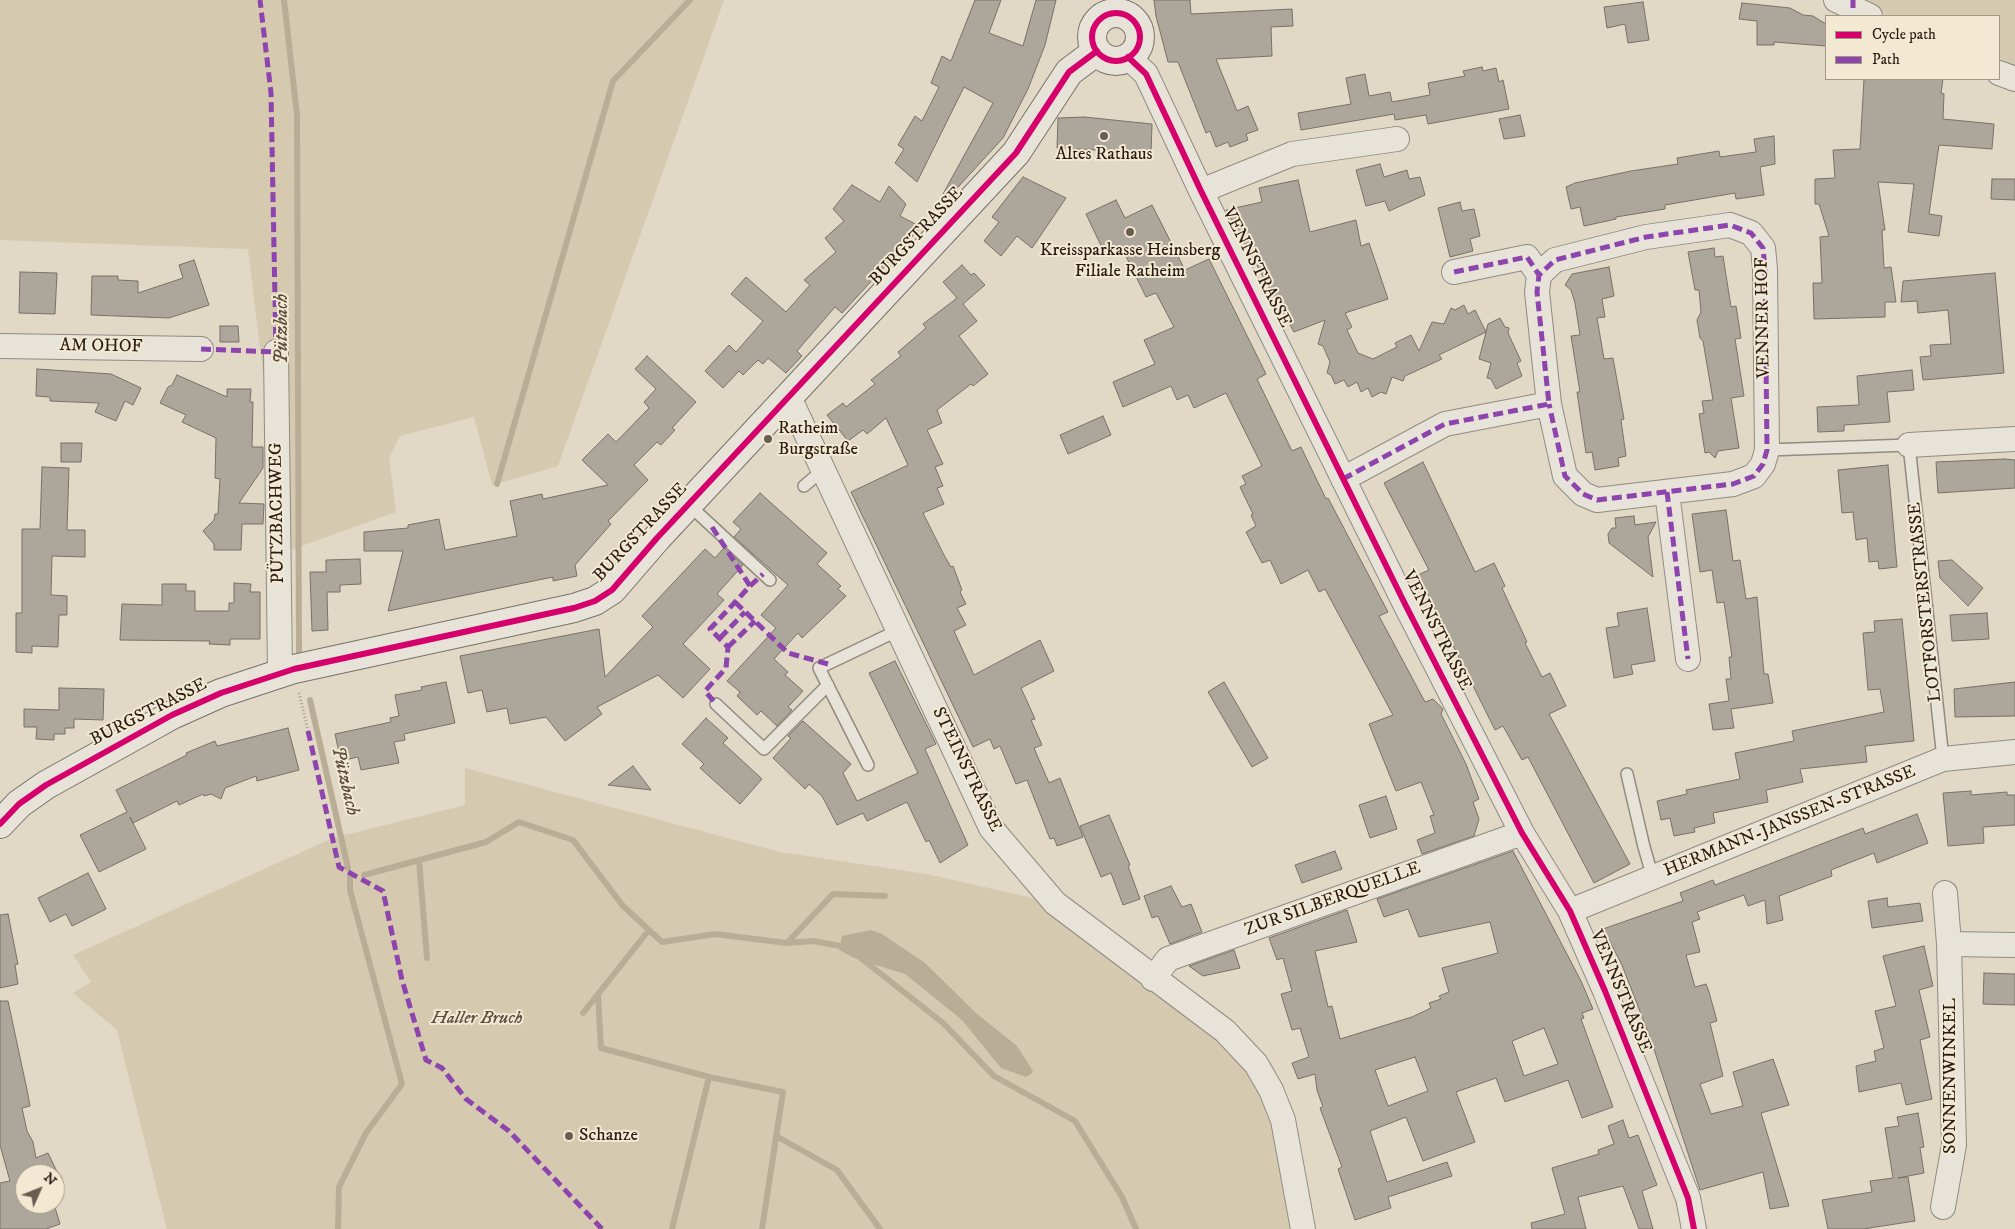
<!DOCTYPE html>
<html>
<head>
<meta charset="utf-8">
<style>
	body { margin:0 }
	#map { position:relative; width:2015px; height:1229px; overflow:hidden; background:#e1d8c5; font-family:"IM FELL DW Pica",serif }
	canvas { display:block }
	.legend { position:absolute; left:1825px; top:15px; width:175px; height:65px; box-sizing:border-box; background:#f3e9d2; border:1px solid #a29786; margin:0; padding:6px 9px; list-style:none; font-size:15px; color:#281b14 }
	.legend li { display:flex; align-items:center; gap:10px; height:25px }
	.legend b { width:25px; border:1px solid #a29786 }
	.north { position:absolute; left:15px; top:1164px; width:50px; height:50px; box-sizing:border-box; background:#f3e9d2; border:1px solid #a29786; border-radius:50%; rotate:46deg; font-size:14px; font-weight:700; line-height:20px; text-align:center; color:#281b14 }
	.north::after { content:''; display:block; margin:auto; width:18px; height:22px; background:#695d52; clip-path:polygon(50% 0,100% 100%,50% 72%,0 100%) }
</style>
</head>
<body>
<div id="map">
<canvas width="2015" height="1229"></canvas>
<ul class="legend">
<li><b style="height:6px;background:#d6006c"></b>Cycle path</li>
<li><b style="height:6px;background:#8e44ad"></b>Path</li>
</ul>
<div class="north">N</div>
</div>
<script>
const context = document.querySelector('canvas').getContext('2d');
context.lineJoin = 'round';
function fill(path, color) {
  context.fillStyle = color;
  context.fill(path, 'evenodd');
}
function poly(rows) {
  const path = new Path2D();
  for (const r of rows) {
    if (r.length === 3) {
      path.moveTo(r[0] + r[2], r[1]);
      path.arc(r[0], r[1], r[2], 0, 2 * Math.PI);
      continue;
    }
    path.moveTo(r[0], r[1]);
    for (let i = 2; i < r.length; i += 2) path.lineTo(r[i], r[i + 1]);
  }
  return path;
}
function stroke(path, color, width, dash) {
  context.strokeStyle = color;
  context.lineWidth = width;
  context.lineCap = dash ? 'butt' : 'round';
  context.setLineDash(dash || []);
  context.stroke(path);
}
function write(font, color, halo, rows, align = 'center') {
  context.font = font + ' "IM FELL DW Pica",serif';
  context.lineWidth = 4;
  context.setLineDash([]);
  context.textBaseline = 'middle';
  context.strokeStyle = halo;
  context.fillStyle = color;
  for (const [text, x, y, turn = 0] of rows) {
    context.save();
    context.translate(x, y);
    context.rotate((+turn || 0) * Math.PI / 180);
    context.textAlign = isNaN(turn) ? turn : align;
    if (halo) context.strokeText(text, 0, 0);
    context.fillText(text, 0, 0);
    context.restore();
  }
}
fill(poly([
	[0,0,724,0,558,466,492,485,474,417,400,436,389,457,396,512,285,552,248,249,0,240],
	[1858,0,2015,0,2015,69,1999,63,1999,16,1889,16],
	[465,768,780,852,927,874,1037,899,1227,1037,1272,1094,1295,1229,167,1229,117,1030,73,993,91,982,73,955,333,838,465,805]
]), '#d5c9b0');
fill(poly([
	[871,930,882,934,925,963,976,1013,1017,1046,1033,1071,1031,1074,1026,1077,1001,1068,962,1020,905,974,856,959,839,950,842,936]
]), '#baad96');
stroke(poly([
	[284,0,297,115,299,658],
	[497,484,613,81,690,0],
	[310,700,348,868],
	[419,860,427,958],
	[364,875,486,842,519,822,573,840,623,906,662,942,715,934,787,943,813,941,846,947],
	[787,943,833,894,885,896],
	[862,959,943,1023,994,1076,1075,1121,1122,1197,1136,1229],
	[598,995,601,1048,709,1077,672,1229],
	[583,1013,649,930],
	[709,1077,783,1092,762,1229],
	[776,1136,837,1170,880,1229],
	[338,1229,339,1187,366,1133,402,1084,350,890,350,876]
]), '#baad96', 6);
const building = poly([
	[975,0,1001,0,989,33,1023,46,1036,0,1056,0,1045,45,1028,89,1003,138,948,198,943,194,993,103,964,87,917,182,895,163,904,149,898,145,915,116,922,121,939,87,931,83,942,56,951,61,975,0],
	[1154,0,1190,0,1191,14,1292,9,1293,26,1271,27,1272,56,1216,59,1237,111,1248,106,1258,130,1246,134,1248,140,1230,147,1228,142,1216,147,1210,131,1206,133,1178,62,1168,62,1156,16,1154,0],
	[1643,2,1649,40,1628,43,1625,24,1607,28,1604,7,1643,2],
	[1742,3,1790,8,1803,15,1813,16,1826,24,1826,46,1774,42,1774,45,1757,45,1757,21,1739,19,1742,3],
	[1482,67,1483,71,1496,68,1499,82,1503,80,1509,109,1428,124,1426,115,1395,120,1394,114,1301,130,1298,113,1351,104,1346,78,1365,74,1369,96,1390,92,1392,102,1430,95,1428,83,1465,76,1463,71,1482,67],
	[1864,79,1943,79,1941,93,1944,94,1943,119,1994,124,1992,149,1939,145,1929,214,1942,216,1939,236,1908,232,1914,184,1878,182,1885,230,1882,230,1884,268,1891,267,1896,302,1885,302,1885,317,1814,319,1813,283,1822,283,1820,237,1829,236,1819,204,1815,204,1815,179,1835,178,1833,150,1860,149,1864,79],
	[1520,115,1525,136,1504,139,1499,119,1520,115],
	[1084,117,1152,124,1151,153,1057,148,1058,118,1084,117],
	[1774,136,1775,164,1760,167,1764,195,1736,199,1735,193,1665,205,1665,209,1616,217,1616,219,1584,226,1580,207,1571,209,1566,187,1575,183,1631,171,1678,164,1677,158,1719,151,1720,157,1756,152,1754,139,1774,136],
	[1380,164,1384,177,1407,170,1409,179,1420,177,1425,195,1389,211,1385,201,1366,206,1356,170,1380,164],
	[1023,177,1066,198,1032,248,1017,236,1001,256,984,241,999,222,992,217,1023,177],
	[1992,179,2015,179,2015,200,1991,199,1992,179],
	[1298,180,1310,232,1356,220,1361,246,1369,243,1388,299,1345,313,1352,327,1347,330,1358,353,1373,359,1397,347,1395,343,1411,335,1419,351,1432,322,1444,324,1451,308,1455,310,1464,305,1468,314,1475,310,1486,332,1488,324,1500,318,1505,327,1509,328,1508,333,1521,361,1517,363,1522,376,1496,389,1491,379,1487,378,1491,363,1479,359,1486,332,1439,355,1442,359,1405,376,1403,381,1392,377,1386,394,1381,392,1372,397,1368,388,1361,392,1357,382,1348,387,1344,380,1335,384,1331,375,1327,373,1330,362,1323,346,1318,344,1325,320,1294,332,1226,210,1262,202,1259,188,1298,180],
	[852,185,880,202,889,186,906,204,900,216,921,227,842,313,835,307,797,351,802,356,786,373,768,358,763,364,758,360,743,375,739,371,723,388,705,371,729,345,736,352,763,321,731,294,746,277,786,312,810,285,804,280,836,252,825,238,844,221,833,209,852,185],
	[1116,200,1125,218,1152,205,1185,270,1209,259,1266,374,1257,379,1292,451,1301,447,1326,499,1328,498,1388,612,1379,616,1425,702,1433,699,1443,709,1441,714,1466,764,1479,799,1473,802,1479,819,1474,836,1422,854,1417,840,1435,833,1430,816,1434,815,1421,782,1396,791,1369,724,1393,715,1325,589,1319,592,1308,570,1281,584,1270,560,1262,563,1246,532,1256,526,1251,515,1253,514,1240,487,1246,484,1242,476,1262,466,1226,393,1194,408,1188,395,1177,400,1171,386,1123,407,1113,382,1155,364,1144,340,1174,327,1156,293,1146,297,1121,246,1105,254,1086,214,1116,200],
	[1460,202,1462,211,1474,209,1480,236,1470,239,1473,251,1450,257,1438,208,1460,202],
	[1714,248,1715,257,1723,256,1731,307,1736,306,1741,338,1735,339,1744,396,1731,398,1739,448,1718,451,1715,458,1709,452,1705,453,1699,414,1704,413,1702,401,1713,400,1703,341,1700,338,1697,320,1701,312,1699,290,1695,290,1688,252,1714,248],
	[194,260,209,305,169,318,91,315,92,276,118,276,118,280,138,281,138,293,183,278,179,265,194,260],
	[962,265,971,275,974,273,985,285,963,304,977,321,959,336,988,374,973,386,971,384,937,410,942,423,927,430,943,464,935,467,943,486,937,488,944,504,923,513,944,555,951,567,953,566,962,590,960,592,966,604,957,608,966,625,954,631,974,675,1040,640,1054,671,1021,688,1035,719,1031,720,1042,745,1034,748,1049,783,1060,778,1083,837,1057,846,1054,838,1050,839,1027,780,1016,784,1000,746,994,749,990,739,973,747,851,492,908,465,886,418,867,434,863,430,848,441,827,415,843,403,846,407,875,384,871,380,901,356,898,352,926,328,923,324,957,298,943,282,962,265],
	[1609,267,1614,296,1602,299,1605,317,1597,318,1604,359,1613,358,1624,419,1621,420,1626,456,1618,458,1619,466,1595,470,1592,452,1586,453,1577,392,1580,392,1571,336,1580,335,1575,303,1571,290,1565,285,1572,274,1609,267],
	[20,272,57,273,55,314,19,313,20,272],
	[1995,273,2004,373,1923,380,1920,357,1931,356,1930,345,1951,344,1948,310,1918,313,1917,301,1901,302,1903,281,1995,273],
	[220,326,238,326,239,342,220,342,220,326],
	[647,356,696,402,672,428,675,430,661,445,657,442,634,465,648,480,608,521,611,524,575,565,577,576,553,581,553,577,388,611,403,551,364,551,364,532,408,528,408,525,439,519,445,550,517,536,510,501,542,494,543,499,608,485,582,460,608,434,616,442,649,408,644,402,656,389,635,369,647,356],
	[37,369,111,374,141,388,133,405,125,401,116,421,95,412,99,403,50,401,50,397,36,396,37,369],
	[1912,370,1914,390,1887,392,1890,422,1844,425,1844,431,1818,432,1817,407,1859,405,1857,376,1912,370],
	[177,375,227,397,227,389,251,389,250,402,253,402,252,447,263,447,263,468,239,503,264,504,263,524,242,524,241,550,214,550,214,544,203,531,214,520,215,514,218,514,220,479,215,478,216,438,182,422,186,415,160,403,168,387,172,385,177,375],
	[1103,416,1111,435,1068,454,1060,435,1103,416],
	[61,443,82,443,81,462,61,462,61,443],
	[2005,459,2015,460,2015,488,1938,493,1936,462,2005,459],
	[1423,462,1475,572,1494,563,1505,586,1502,588,1527,642,1525,643,1542,677,1550,673,1566,706,1549,714,1630,864,1594,883,1528,757,1522,760,1503,726,1495,730,1418,575,1429,570,1384,483,1423,462],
	[1888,465,1897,567,1879,569,1878,561,1869,562,1867,538,1856,540,1853,512,1842,513,1838,470,1888,465],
	[42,467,69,468,67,530,85,530,85,557,52,556,51,595,67,596,67,615,59,615,58,647,32,646,32,653,16,652,16,613,22,613,22,529,40,529,42,467],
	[760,493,827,553,817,564,841,586,838,589,846,596,802,638,798,633,774,659,788,672,785,675,803,691,788,707,792,710,777,726,761,711,757,715,737,696,740,692,727,681,776,628,761,615,788,585,734,537,741,529,733,522,760,493],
	[1726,510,1733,561,1740,560,1746,599,1757,597,1764,674,1768,674,1773,703,1731,709,1734,728,1713,730,1709,704,1729,701,1726,679,1731,679,1729,657,1732,657,1724,602,1717,603,1712,570,1700,572,1692,514,1726,510],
	[1634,516,1635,525,1656,522,1648,537,1653,577,1609,543,1608,534,1612,528,1616,528,1615,518,1634,516],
	[724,548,743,565,717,594,724,600,683,644,710,669,683,698,658,675,597,707,602,714,565,741,546,717,510,724,507,708,487,712,482,690,468,693,460,656,599,629,605,677,653,627,642,616,705,549,715,558,724,548],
	[360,559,361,584,340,585,340,592,327,592,328,630,312,631,310,572,326,572,326,560,360,559],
	[1952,560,1983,588,1968,606,1940,578,1938,561,1952,560],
	[234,583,251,584,250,592,260,592,260,639,230,639,230,645,209,644,210,641,120,640,122,604,162,605,162,584,186,584,186,591,195,591,195,611,229,611,229,603,234,603,234,583],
	[1647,608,1655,661,1631,665,1633,674,1614,678,1606,628,1619,626,1617,613,1647,608],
	[1987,613,1989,639,1952,641,1950,615,1987,613],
	[1902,619,1914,741,1865,746,1867,762,1800,769,1803,782,1766,790,1768,802,1713,813,1715,823,1694,828,1695,832,1674,836,1670,818,1661,820,1657,801,1687,794,1686,790,1740,779,1735,753,1794,741,1792,731,1884,712,1880,689,1868,690,1863,633,1875,632,1874,621,1902,619],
	[895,661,936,744,925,749,968,845,940,863,929,840,926,842,907,802,867,821,863,813,837,825,822,796,809,784,805,789,773,758,791,738,788,736,803,721,851,764,843,773,857,801,918,773,869,673,895,661],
	[446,682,455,723,404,734,405,740,394,742,399,763,361,770,358,757,341,761,335,734,391,722,390,718,399,716,395,695,422,690,421,687,446,682],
	[1224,682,1268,758,1252,767,1208,692,1224,682],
	[2015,682,2015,716,1955,717,1954,689,2015,682],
	[59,688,104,689,103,720,74,719,74,728,65,728,65,734,54,734,54,740,36,739,37,727,24,727,24,709,59,710,59,688],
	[706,718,728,738,723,743,762,779,740,804,700,768,704,764,682,744,706,718],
	[288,728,299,770,257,781,256,776,225,788,221,799,211,794,204,796,203,794,179,805,177,801,133,823,130,817,146,849,99,872,80,835,127,812,116,790,187,755,186,753,215,741,217,746,288,728],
	[633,766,651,790,608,785,633,766],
	[1971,791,1971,795,2007,792,2007,795,2015,795,2015,825,1983,827,1984,843,1948,846,1943,793,1971,791],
	[1386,796,1397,829,1370,838,1359,805,1386,796],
	[1917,814,1928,843,1877,863,1874,853,1831,870,1832,876,1779,896,1783,920,1767,924,1765,900,1748,906,1744,895,1697,912,1700,919,1692,922,1700,952,1686,955,1695,987,1706,984,1709,992,1717,1021,1710,1023,1723,1076,1700,1084,1711,1114,1743,1106,1733,1072,1773,1059,1789,1105,1761,1113,1789,1206,1770,1209,1763,1172,1700,1190,1651,1040,1622,965,1603,929,1683,901,1680,893,1713,880,1715,885,1863,828,1865,834,1917,814],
	[1109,815,1130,865,1128,866,1140,899,1123,905,1111,873,1101,877,1080,826,1109,815],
	[1335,851,1342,869,1302,883,1295,865,1335,851],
	[1513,851,1581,981,1593,1009,1582,1013,1584,1018,1581,1019,1613,1107,1582,1118,1568,1080,1505,1102,1496,1078,1456,1092,1475,1142,1423,1161,1406,1117,1370,1131,1387,1182,1447,1162,1452,1176,1388,1197,1391,1208,1355,1220,1338,1169,1342,1167,1320,1108,1323,1107,1317,1090,1315,1074,1298,1079,1292,1063,1309,1057,1300,1028,1292,1030,1281,994,1292,991,1283,958,1277,960,1269,938,1347,910,1357,942,1315,951,1328,1007,1332,1006,1340,1039,1412,1017,1431,1008,1429,1003,1441,999,1439,996,1449,992,1442,968,1498,953,1490,922,1419,937,1408,909,1384,917,1377,899,1513,851],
	[1544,1028,1558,1064,1524,1076,1512,1041,1544,1028],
	[1415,1057,1428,1091,1388,1106,1375,1070,1415,1057],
	[88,873,106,909,72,926,66,914,50,922,38,898,88,873],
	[1171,886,1182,907,1191,904,1202,932,1170,944,1158,916,1152,918,1144,896,1171,886],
	[1887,898,1888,907,1920,903,1923,921,1872,928,1868,901,1887,898],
	[8,914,18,964,15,965,18,984,0,988,0,915,8,914],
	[1924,946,1933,986,1919,990,1930,1037,1920,1040,1932,1099,1906,1105,1901,1083,1859,1092,1856,1066,1876,1061,1874,1051,1884,1048,1875,1011,1896,1006,1883,956,1924,946],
	[1234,950,1240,968,1203,976,1189,966,1234,950],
	[1984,973,2015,974,2015,1005,1983,1004,1984,973],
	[0,1001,8,1001,27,1090,30,1106,22,1108,27,1131,33,1142,36,1158,48,1153,60,1178,55,1181,55,1174,25,1174,25,1204,54,1204,60,1224,46,1229,0,1229,0,1183,10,1181,0,1145,0,1001],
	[1918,1113,1924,1147,1920,1148,1924,1173,1898,1178,1908,1177,1915,1221,1863,1229,1828,1229,1822,1200,1872,1192,1870,1181,1893,1178,1885,1128,1899,1126,1897,1117,1918,1113],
	[1623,1120,1629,1138,1638,1135,1657,1185,1642,1191,1653,1229,1639,1229,1623,1186,1578,1197,1586,1229,1532,1229,1531,1223,1565,1214,1552,1168,1599,1154,1598,1150,1614,1144,1608,1126,1623,1120]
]);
fill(building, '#ada69a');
stroke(building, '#787167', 1);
const lane = poly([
	[1767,450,1909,445,1943,759],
	[804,486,823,470],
	[688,504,770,580],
	[716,704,764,749,828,685],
	[868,765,819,668,899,630],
	[1627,774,1644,847,1653,878]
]);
const street = poly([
	[1836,0,1870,16],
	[1128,57,1146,74,1201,191,1406,606,1522,833,1570,911,1605,991,1688,1198,1694,1229],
	[1999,73,2015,79],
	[1201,191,1292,154,1397,139],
	[1454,272,1527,257,1539,275],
	[0,346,201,349],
	[276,352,280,673],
	[789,397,991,828,1055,903,1225,1031,1256,1064,1271,1090,1283,1120,1303,1229],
	[1909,445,2015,439],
	[1343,479,1445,424,1549,404,1537,292,1539,275,1555,260,1646,237,1730,225,1751,233,1763,248,1765,269,1767,450,1763,464,1754,476,1733,484,1597,500,1583,494,1565,476,1549,404],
	[1667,492,1688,659],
	[1570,911,1943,759,2015,752],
	[1949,944,2015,945],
	[1153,979,1168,959,1522,833],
	[1943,1207,1954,1145,1949,944,1945,893]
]);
const secondary = poly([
	[1116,37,24],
	[0,824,19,804,46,785,172,715,221,693,294,669,574,608,595,601,612,590,657,538,1016,153,1069,72,1097,51]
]);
stroke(lane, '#918b80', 14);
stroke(street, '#918b80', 26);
stroke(secondary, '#787167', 30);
stroke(poly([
	[299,693,308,731]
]), '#a49f97', 3, [1, 2.5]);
stroke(lane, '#e7e3d9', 11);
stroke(street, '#e7e3d9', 24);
stroke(secondary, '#e7e3d9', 28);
stroke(poly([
	[1853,0,1853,8],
	[1454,272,1527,257,1539,275],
	[201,349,276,352,271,93,260,0],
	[1343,479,1445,424,1549,404,1537,292,1539,275,1555,260,1646,237,1730,225,1751,233,1763,248,1765,269,1767,450,1763,464,1754,476,1733,484,1597,500,1583,494,1565,476,1549,404],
	[1667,492,1688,659],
	[712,527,750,586,710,629,728,647,726,668,705,691,716,704],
	[750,586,763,574],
	[735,602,788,653,828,664],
	[720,638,745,612],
	[728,647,755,621],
	[308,731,339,867,383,891,402,980,426,1060,442,1068,466,1099,509,1131,602,1229]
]), '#8e44ad', 5, [10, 5]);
stroke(poly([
	[1116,37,24],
	[1128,57,1146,74,1201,191,1406,606,1522,833,1570,911,1605,991,1688,1198,1694,1229],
	[0,824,19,804,46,785,172,715,221,693,294,669,574,608,595,601,612,590,657,538,1016,153,1069,72,1097,51]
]), '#d6006c', 6);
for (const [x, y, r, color] of [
	[1104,136,5,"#695d52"],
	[1130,232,5,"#695d52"],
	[768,439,5,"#695d52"],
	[569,1136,5,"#695d52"]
]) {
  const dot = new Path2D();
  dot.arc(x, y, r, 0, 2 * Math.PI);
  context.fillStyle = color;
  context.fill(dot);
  stroke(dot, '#f3e9d2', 2);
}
write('18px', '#281b14', '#f3e9d2', [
	["Altes Rathaus",1104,155],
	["Kreissparkasse Heinsberg",1130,251],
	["Filiale Ratheim",1130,272],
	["Ratheim",778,429,"left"],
	["Burgstraße",778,450,"left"],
	["Schanze",579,1136,"left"]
]);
write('18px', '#281b14', '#f3e9d2', [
	["BURGSTRASSE",917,237,-47],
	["VENNSTRASSE",1256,268,63],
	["VENNER HOF",1764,318,-91],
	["AM OHOF",101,347,1],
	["PÜTZBACHWEG",278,513,-91],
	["BURGSTRASSE",641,533,-47],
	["LOTFORSTERSTRASSE",1926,602,-96],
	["VENNSTRASSE",1436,631,63],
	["BURGSTRASSE",149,713,-27],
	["STEINSTRASSE",966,770,64],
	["HERMANN-JANSSEN-STRASSE",1790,822,-22],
	["ZUR SILBERQUELLE",1333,900,-20],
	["VENNSTRASSE",1620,992,67],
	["SONNENWINKEL",1951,1076,-90]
]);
write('italic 18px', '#594b3d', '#f3e9d2', [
	["Haller Bruch",477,1019]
]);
write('italic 19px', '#5c4e40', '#f3e9d2', [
	["Pützbach",283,329,-90],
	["Pützbach",344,781,77]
]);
</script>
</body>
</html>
